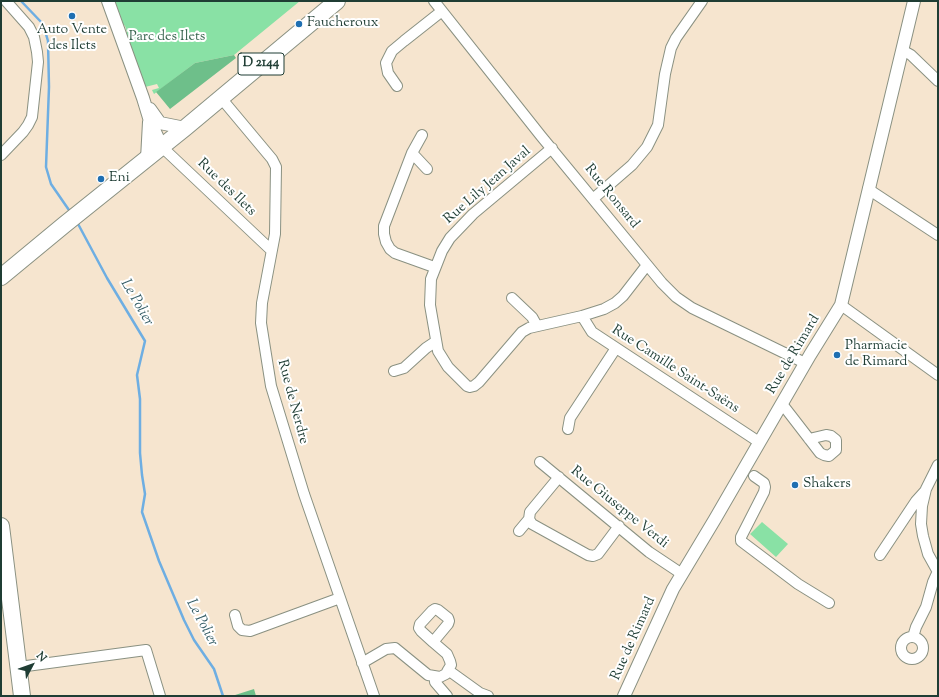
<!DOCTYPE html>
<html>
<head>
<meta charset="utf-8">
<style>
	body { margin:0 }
	#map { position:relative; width:939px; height:697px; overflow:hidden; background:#f6e5cf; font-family:"Sorts Mill Goudy",serif }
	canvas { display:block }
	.frame { position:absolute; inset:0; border:2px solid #1f3d34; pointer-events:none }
	.north { position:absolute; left:12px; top:645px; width:40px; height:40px; -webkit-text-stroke:3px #fff; paint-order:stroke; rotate:49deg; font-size:11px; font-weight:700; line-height:16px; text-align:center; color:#1f3d34 }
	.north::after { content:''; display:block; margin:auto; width:14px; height:18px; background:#1f3d34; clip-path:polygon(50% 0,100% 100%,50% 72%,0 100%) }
</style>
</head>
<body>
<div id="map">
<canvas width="939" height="697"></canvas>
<div class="frame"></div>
<div class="north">N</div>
</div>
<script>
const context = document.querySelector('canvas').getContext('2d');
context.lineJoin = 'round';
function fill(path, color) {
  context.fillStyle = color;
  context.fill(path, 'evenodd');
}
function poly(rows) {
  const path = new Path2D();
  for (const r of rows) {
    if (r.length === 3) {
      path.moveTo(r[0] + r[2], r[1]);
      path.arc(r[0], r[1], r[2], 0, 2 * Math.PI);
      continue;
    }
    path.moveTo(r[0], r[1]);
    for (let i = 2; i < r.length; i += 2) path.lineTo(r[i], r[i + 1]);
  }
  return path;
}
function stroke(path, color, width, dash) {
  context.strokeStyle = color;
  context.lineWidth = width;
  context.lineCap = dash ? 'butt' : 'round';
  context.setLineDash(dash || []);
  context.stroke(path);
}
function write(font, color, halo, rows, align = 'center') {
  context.font = font + ' "Sorts Mill Goudy",serif';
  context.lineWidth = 4;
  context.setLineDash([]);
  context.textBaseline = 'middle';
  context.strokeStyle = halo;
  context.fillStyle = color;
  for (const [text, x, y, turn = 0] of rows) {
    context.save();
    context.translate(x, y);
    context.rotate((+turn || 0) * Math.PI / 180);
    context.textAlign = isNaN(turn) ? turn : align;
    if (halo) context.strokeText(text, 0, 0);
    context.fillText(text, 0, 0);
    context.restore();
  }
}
fill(poly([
	[115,1,300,1,234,55,195,63,154,94,152,90,159,88,157,84,145,87,126,33,127,32,125,26,123,24],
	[762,522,788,544,776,557,750,534]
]), '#89e1a5');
fill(poly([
	[234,55,236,58,170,109,156,92,195,63],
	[254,689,256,696,232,696]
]), '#6ebf8a');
stroke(poly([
	[21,1,43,24,48,41,49,87,46,167,51,184,71,213],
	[77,222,107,278,145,341,137,375,140,399,140,453,142,475,145,494,142,512,159,561,184,620,194,640,214,669,223,696]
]), '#6eaee2', 2.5);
const minor = poly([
	[434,1,541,136,662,283,676,297,692,308,805,363],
	[902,50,911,55,938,81],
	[397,86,388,73,386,63,392,51,404,41,442,11],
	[221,98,272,159,276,167,275,234,262,303,261,323,271,386,304,494,374,696],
	[422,135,412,153,384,226,384,234,386,242,390,249,395,253,434,267],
	[162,147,271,250],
	[552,148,473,214,450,238,442,251,431,279,430,305,438,351,448,367,467,386,470,387,474,386,479,382,522,332,529,328,582,316,604,309,615,303,623,296,647,265],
	[412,153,427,169],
	[1,155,23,132,28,125,32,117,38,62,37,52,34,37,29,27,6,1],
	[868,189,938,235],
	[594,198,632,165,647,147,658,125,665,74,671,48,676,38,702,1],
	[512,298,532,317,537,326],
	[841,305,938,375],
	[582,316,592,332,759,442],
	[394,371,404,368,426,348,435,342],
	[782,404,786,409,820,453,824,455,829,456,836,450,836,440,831,436,826,435,809,439],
	[568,429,570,418,616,348],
	[540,462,649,552,682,574],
	[938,465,926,489,922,506,921,524,923,536,928,554,938,572],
	[754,476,764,483,765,487,764,492,741,537,741,541,798,584,829,603],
	[559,477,530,512,529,519,532,524,588,555,593,556,598,554,619,526],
	[519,531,529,519],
	[880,555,916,501,925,491],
	[235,615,238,626,242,630,250,631,340,598],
	[913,637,916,627,926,607,933,582,938,571],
	[912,648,11],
	[362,663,386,649,395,648,428,675,440,677,446,674,448,670,451,665,450,661,447,654,433,642,421,631,419,628,420,624,432,611,435,609,438,610,448,618,449,621,448,624,433,642],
	[19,667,146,650,160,696],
	[448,670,480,693,488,696],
	[435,677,435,682,447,696]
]);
const tertiary = poly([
	[108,1,143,98,150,121,162,147],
	[150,109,160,123,185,128],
	[147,159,149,122],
	[624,696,673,589,715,519,810,355,841,305,914,1]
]);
const primary = poly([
	[1,277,64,225,185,128,337,1],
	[1,526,22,696]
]);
stroke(minor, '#8a9182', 12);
stroke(tertiary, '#8a9182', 14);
stroke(primary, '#8a9182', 18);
stroke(minor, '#fff', 10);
stroke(tertiary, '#fff', 12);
stroke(primary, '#fff', 16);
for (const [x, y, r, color] of [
	[72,16,4,"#1f6fb2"],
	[299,24,4,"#1f6fb2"],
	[101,179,4,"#1f6fb2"],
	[837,355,4,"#1f6fb2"],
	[795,485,4,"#1f6fb2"]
]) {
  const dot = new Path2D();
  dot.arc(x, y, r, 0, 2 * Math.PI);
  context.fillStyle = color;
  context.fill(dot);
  stroke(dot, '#fff', 1.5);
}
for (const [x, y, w] of [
	[261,64,46]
]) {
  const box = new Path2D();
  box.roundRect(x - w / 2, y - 11, w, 22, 3);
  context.fillStyle = '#fff';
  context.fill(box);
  stroke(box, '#1f3d34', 1);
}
write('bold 13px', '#1f3d34', null, [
	["D 2144",261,64]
]);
write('14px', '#1f3d34', '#fff', [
	["Faucheroux",307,24],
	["Auto Vente",72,31,"center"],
	["des Ilets",72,47,"center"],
	["Eni",109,179],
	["Pharmacie",845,347],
	["de Rimard",845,363],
	["Shakers",803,485]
], 'left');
write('14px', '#3a6650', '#fff', [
	["Parc des Ilets",167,38]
]);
write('14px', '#1f3d34', '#fff', [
	["Rue Lily Jean Javal",488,186,-41],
	["Rue des Ilets",226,188,44],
	["Rue Ronsard",611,197,51],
	["Rue de Rimard",794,355,-59],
	["Rue Camille Saint-Saëns",675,370,33],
	["Rue de Nerdre",292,402,75],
	["Rue Giuseppe Verdi",619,508,39],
	["Rue de Rimard",634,639,-66]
]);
write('italic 15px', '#375f68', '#fff', [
	["Le Polier",136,303,60],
	["Le Polier",201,623,62]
]);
</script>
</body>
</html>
